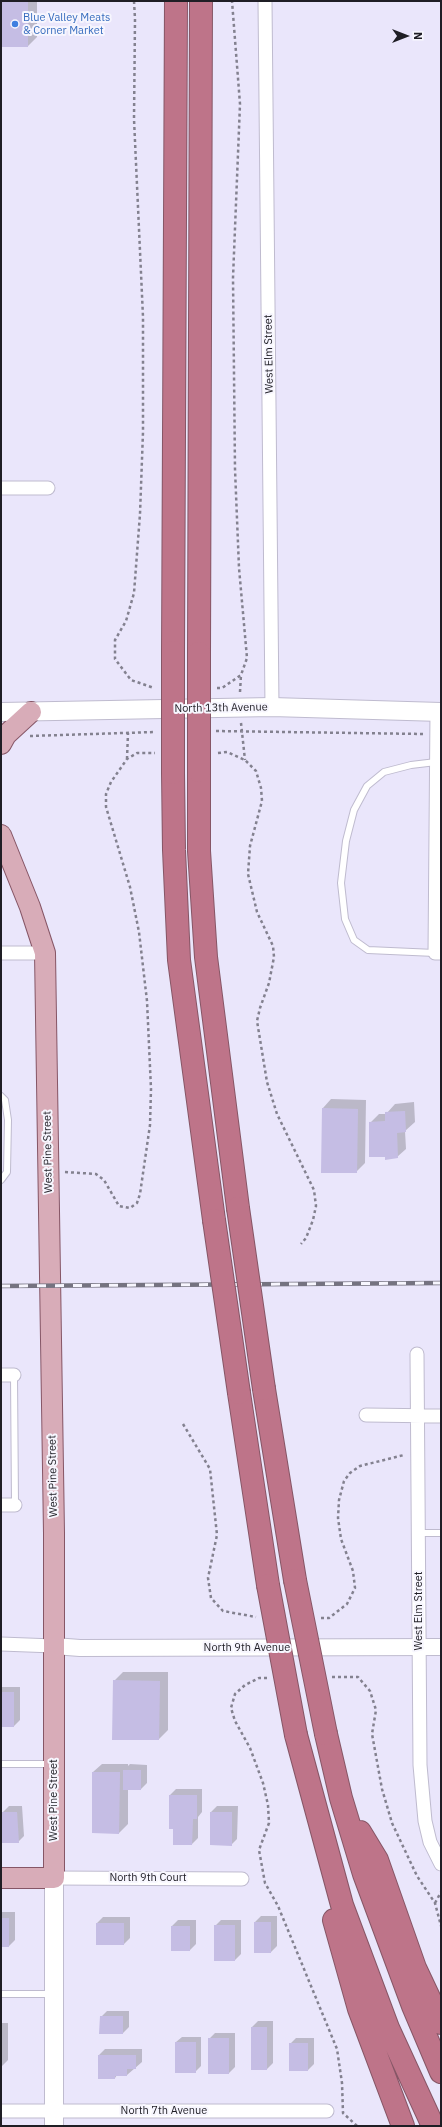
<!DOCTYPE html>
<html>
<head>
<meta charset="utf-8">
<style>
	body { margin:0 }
	#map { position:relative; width:442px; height:2127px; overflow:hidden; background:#eae6fb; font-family:"IBM Plex Sans",sans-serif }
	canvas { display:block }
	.frame { position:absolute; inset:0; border:2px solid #1f1e25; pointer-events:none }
	.north { position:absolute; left:386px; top:16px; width:40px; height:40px; -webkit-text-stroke:3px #f7f6fe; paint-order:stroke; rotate:90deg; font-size:11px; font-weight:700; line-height:16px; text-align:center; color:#1f1e25 }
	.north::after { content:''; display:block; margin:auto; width:14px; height:18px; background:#1f1e25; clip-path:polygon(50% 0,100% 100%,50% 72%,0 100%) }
</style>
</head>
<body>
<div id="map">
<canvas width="442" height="2127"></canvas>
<div class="frame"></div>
<div class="north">N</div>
</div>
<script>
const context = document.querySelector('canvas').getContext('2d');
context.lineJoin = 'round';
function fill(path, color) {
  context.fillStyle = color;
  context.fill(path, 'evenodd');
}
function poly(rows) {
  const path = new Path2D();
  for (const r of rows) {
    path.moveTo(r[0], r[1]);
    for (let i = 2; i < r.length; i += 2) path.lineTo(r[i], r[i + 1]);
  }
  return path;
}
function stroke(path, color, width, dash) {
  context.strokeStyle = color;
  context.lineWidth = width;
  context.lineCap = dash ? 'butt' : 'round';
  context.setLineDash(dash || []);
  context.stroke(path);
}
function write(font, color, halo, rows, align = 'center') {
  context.font = font + ' "IBM Plex Sans",sans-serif';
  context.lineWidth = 4;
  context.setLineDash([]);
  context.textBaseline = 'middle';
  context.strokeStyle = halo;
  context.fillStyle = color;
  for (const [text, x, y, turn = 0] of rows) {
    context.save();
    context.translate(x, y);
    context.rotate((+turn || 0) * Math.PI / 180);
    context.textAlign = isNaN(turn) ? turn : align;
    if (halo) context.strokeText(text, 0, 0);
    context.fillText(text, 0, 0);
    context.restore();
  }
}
fill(poly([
	[1,1,37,1,37,37,28,46,1,46],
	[331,1099,366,1100,365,1163,356,1172,323,1108],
	[414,1102,415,1122,405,1131,406,1149,397,1157,370,1123,379,1114,386,1114,395,1104],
	[123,1672,168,1672,168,1730,159,1739,114,1681],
	[1,1687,20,1687,20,1720,14,1726,1,1714],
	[102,1764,128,1764,128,1766,130,1764,147,1765,147,1783,141,1789,128,1789,128,1824,119,1833,93,1772],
	[176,1789,202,1789,202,1812,198,1817,198,1838,192,1844,174,1828,170,1795],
	[9,1806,22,1806,24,1836,18,1842,1,1842,3,1812],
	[217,1806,238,1806,237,1839,231,1845,211,1812],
	[2,1912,15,1912,15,1940,9,1946,1,1946],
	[261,1916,277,1916,277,1946,271,1952,255,1922],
	[103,1917,130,1917,130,1938,124,1944,97,1923],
	[178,1920,196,1920,196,1944,190,1950,172,1926],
	[221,1920,241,1920,241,1954,235,1960,215,1926],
	[107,2011,129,2011,129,2027,123,2033,101,2017],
	[258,2021,273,2021,273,2063,267,2069,252,2027],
	[1,2023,8,2023,8,2060,2,2066],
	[215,2033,235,2033,235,2067,229,2073,209,2073,209,2039],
	[182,2037,201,2037,201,2066,195,2072,176,2042],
	[296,2038,314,2038,314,2064,308,2070,290,2044],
	[105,2049,142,2049,142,2062,127,2075,117,2075,115,2078,99,2055]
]), '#0003');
fill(poly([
	[1,1,28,1,28,47,1,47],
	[322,1108,358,1109,357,1173,321,1173],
	[405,1111,406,1132,397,1133,398,1158,385,1160,385,1157,369,1157,369,1122,385,1121,385,1112],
	[113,1680,160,1681,159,1740,112,1740],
	[1,1692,14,1692,14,1727,1,1727],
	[123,1770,141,1770,141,1790,123,1790],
	[92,1772,120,1772,119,1834,92,1833],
	[169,1795,197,1795,197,1819,193,1819,192,1845,173,1845,173,1829,169,1829],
	[2,1812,17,1812,19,1843,1,1843],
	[210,1812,232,1812,232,1846,210,1845],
	[1,1918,9,1918,9,1947,1,1947],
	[254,1922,271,1922,271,1953,254,1953],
	[96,1923,124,1923,124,1945,96,1945],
	[214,1925,235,1925,235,1961,214,1961],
	[171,1926,190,1926,190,1951,171,1951],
	[100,2016,123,2016,123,2034,99,2034],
	[251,2027,267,2027,267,2070,251,2070],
	[208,2038,229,2038,229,2074,208,2074],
	[175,2042,196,2042,196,2073,175,2073],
	[289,2043,308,2043,308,2071,289,2071],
	[98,2055,136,2055,136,2069,127,2069,127,2076,115,2076,115,2079,98,2079]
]), '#c5bde4');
const service = poly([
	[435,953,368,950,354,940,345,919,341,883,346,841,354,810,367,786,384,772,411,765,436,762],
	[1,1096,5,1100,8,1120,7,1172,1,1180],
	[14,1375,15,1505],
	[418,1533,441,1533],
	[1,1764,51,1764],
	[1,1994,52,1994]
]);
const minor = poly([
	[265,1,272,707],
	[1,488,48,488],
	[437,711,435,953,441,953],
	[1,953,45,953],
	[417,1354,420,1765,425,1821,430,1842,441,1864],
	[1,1375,14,1375],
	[366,1415,441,1416],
	[1,1505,15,1505],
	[1,1644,54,1646],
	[54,1878,242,1879],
	[1,2111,327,2111]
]);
const tertiary = poly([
	[54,1646,80,1648,441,1647]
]);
const secondary = poly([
	[1,712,272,707,441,712],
	[54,1878,54,2126]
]);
const primary = poly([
	[1,744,6,735,31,712],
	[1,835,30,907,45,953,54,1533,54,1878,1,1878]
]);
const motorway = poly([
	[173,652,176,1],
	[199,653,201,1],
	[199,771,199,851,206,957,238,1208],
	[173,773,174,850,179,960,214,1220],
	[264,1389,295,1580],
	[239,1393,268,1585],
	[326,1734,341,1798,364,1874,413,2006,441,2072],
	[296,1735,342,1905,388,2028,433,2126],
	[360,1832,377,1860,415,1968,441,2023],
	[334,1920,359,2009,403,2126]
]);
stroke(service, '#bfbbcf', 8);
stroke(minor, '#bfbbcf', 15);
stroke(tertiary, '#bfbbcf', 18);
stroke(secondary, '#bfbbcf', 20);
stroke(primary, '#865666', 22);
stroke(motorway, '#865666', 24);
stroke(poly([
	[134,1,135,19,134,119,143,317,143,432,140,514,134,593,126,621,115,640,115,659,131,680,154,688],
	[217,688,222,688,241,675,247,658,239,568,235,469,233,278,240,104,232,1],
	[240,692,241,675],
	[241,723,245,760],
	[216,731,423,734],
	[30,736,155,732],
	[218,753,227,752,245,760,256,771,261,788,262,801,250,846,248,874,257,912,273,946,274,957,269,983,260,1008,257,1021,267,1082,277,1114,314,1190,316,1206,313,1220,306,1238,301,1244],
	[127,759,128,733],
	[65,1172,96,1174,104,1180,119,1206,130,1208,137,1203,140,1194,150,1125,151,1089,147,1001,139,932,130,887,106,807,106,794,111,782,127,759,137,753,155,753],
	[183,1424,210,1469,217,1535,208,1578,211,1598,223,1611,256,1617],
	[321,1618,329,1618,347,1604,355,1588,353,1571,341,1539,338,1518,339,1500,344,1481,350,1473,360,1466,404,1455],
	[332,1677,358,1677,370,1691,376,1710,372,1734,382,1789,392,1823,417,1876,435,1903,441,1926],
	[267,1678,259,1678,245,1685,235,1694,231,1708,235,1721,250,1748,263,1783,268,1805,269,1823,259,1850,265,1883,278,1906,337,2049,342,2083,343,2113,357,2126],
	[435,1903,441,1892]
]), '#83818f', 2.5, [3, 3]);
stroke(service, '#fff', 6);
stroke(minor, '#fff', 13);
stroke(tertiary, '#fff', 16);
stroke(secondary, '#fff', 18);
stroke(primary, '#d8acb8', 20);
stroke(motorway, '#be7489', 22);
const rail = poly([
	[1,1286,441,1283]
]);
stroke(rail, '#757380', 4.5);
stroke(rail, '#f7f6fe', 3, [9]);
const motorwayBridge = poly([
	[173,652,173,773],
	[199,653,199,771],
	[238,1208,264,1389],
	[214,1220,239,1393],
	[295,1580,326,1734],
	[268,1585,296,1735]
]);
stroke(motorwayBridge, '#865666', 24, []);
stroke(motorwayBridge, '#be7489', 22);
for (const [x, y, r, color] of [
	[15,24,4,"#3f7fe0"]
]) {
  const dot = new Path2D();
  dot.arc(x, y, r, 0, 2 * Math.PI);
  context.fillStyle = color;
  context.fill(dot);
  stroke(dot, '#f7f6fe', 1.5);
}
write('11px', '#366cbe', '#f7f6fe', [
	["Blue Valley Meats",23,18],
	["& Corner Market",23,31]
], 'left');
write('11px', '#1f1e25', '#f7f6fe', [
	["West Elm Street",269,354,-91],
	["North 13th Avenue",221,708,-1],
	["West Pine Street",48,1152,-91],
	["West Pine Street",53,1476,-91],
	["West Elm Street",419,1611,-90],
	["North 9th Avenue",247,1648],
	["West Pine Street",54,1800,-90],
	["North 9th Court",148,1878],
	["North 7th Avenue",164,2111]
]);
</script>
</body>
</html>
